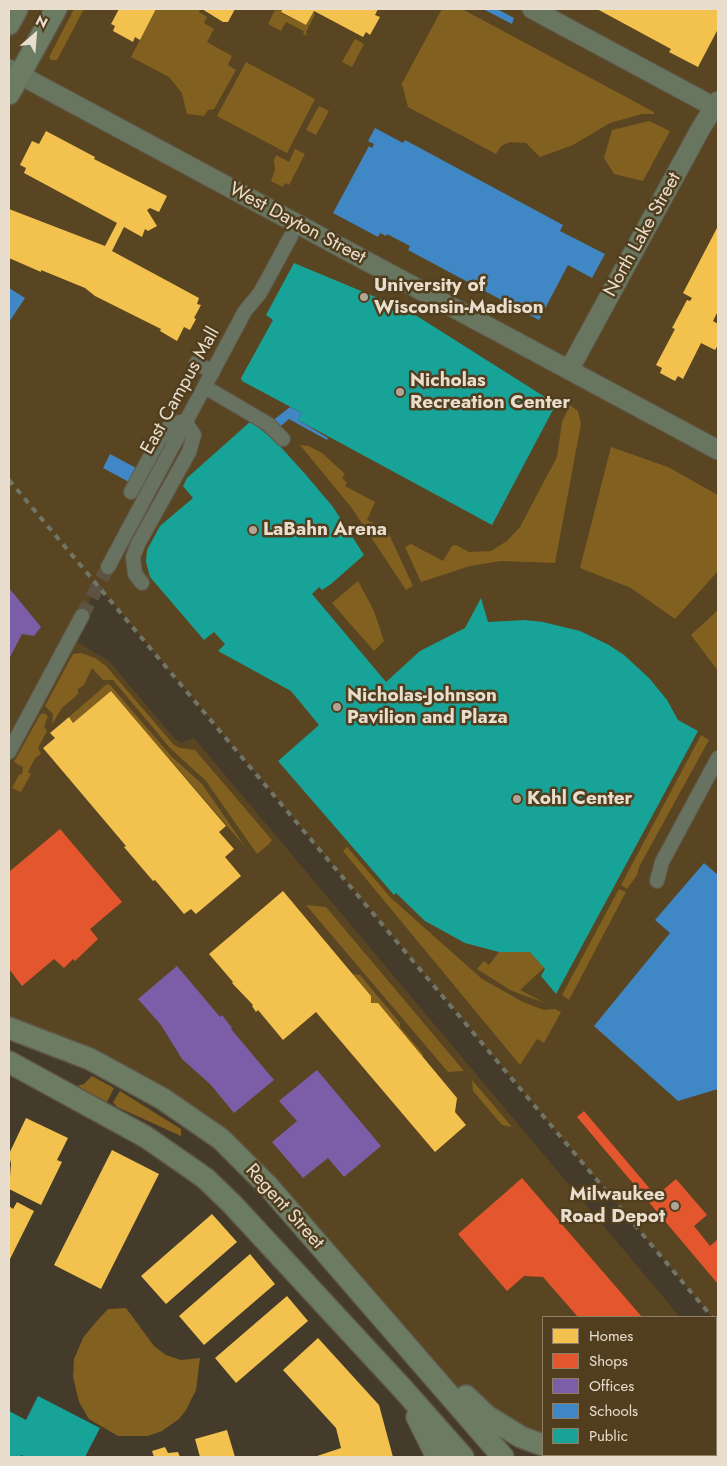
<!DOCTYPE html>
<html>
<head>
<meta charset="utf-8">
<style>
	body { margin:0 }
	#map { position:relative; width:727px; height:1466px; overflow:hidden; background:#453b2a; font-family:Jost,sans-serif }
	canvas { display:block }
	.frame { position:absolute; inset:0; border:10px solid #e9decd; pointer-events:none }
	.legend { position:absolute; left:542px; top:1316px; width:175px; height:140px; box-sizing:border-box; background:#503e1f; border:1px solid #8d7e65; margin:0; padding:6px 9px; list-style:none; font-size:15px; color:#e9decd }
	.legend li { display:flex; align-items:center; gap:10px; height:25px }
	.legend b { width:25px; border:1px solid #8d7e65 }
	.north { position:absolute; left:10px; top:10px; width:50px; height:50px; -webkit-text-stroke:4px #503e1f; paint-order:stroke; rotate:27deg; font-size:14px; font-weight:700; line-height:20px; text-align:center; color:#e9decd }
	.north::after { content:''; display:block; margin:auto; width:18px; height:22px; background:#e9decd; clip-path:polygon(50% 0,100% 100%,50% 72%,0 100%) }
</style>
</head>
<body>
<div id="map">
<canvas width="727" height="1466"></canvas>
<div class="frame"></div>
<ul class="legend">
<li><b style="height:14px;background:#f2c14e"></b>Homes</li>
<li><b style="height:14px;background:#e4572e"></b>Shops</li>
<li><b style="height:14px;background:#7b5ea7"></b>Offices</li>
<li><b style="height:14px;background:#3f88c5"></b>Schools</li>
<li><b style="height:14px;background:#17a398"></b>Public</li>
</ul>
<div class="north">N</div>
</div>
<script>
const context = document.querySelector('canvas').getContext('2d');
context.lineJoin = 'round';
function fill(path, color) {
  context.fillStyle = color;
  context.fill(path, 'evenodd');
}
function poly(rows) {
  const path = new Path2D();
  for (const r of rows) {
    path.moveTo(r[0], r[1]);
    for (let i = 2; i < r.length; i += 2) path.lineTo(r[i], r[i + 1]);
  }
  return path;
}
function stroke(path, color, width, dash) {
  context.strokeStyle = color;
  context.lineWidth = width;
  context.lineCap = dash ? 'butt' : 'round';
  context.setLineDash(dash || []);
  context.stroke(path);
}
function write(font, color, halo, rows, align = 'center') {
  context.font = font + ' Jost,sans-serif';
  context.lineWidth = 5;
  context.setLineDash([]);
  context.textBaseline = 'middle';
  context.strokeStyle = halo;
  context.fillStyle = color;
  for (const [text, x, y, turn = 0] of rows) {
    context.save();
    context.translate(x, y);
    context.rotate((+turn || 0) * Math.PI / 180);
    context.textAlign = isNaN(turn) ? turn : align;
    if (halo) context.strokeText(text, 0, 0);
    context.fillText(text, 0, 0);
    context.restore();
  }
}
fill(poly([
	[9,9,718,9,718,1324,716,1317,712,1317,98,585,70,638,109,661,175,739,181,743,194,738,680,1317,543,1317,543,1445,487,1416,384,1319,221,1139,9,1028]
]), '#594521');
fill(poly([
	[74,9,84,9,57,60,51,60,49,57],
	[156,9,200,9,199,12,207,17,204,23,214,29,207,42,232,56,228,65,236,70,214,109,208,110,204,116,187,114,182,93,169,77,131,57],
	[276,9,283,9,281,13,306,25,313,12,315,14,306,32,307,36,303,34,304,31,286,22,281,31,268,24,275,10,279,12],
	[442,9,462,9,654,112,654,114,642,114,610,123,573,145,540,157,526,143,510,142,501,146,496,154,408,107,403,87,401,85],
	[355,39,364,44,352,67,342,62],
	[246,62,315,99,287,153,217,116],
	[319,106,329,111,316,135,306,130],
	[649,121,670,131,643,181,614,174,604,158,612,130],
	[295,149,305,154,289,185,285,183,283,187,271,181,275,170,274,160,276,155,289,162],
	[570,405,578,411,581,424,555,563,501,561,470,566,421,582,405,547,411,544,443,561,452,546,456,545,469,552,491,551,507,541,520,527,557,457,562,422],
	[300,445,309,446,322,453,345,474,342,478,347,483,345,486,375,502,367,520,387,530,413,586,406,590,351,507],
	[611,447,668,467,718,495,718,571,675,619,631,588,580,568],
	[358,581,374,611,384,641,374,651,332,603],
	[718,610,718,671,691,635],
	[81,653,95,658,106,666,174,745,180,748,195,750,272,840,268,845,257,854,206,781,170,748,113,680,103,680,92,668,84,685,78,689,78,694,62,708,52,724,53,714,45,706,73,654],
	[107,684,110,685,172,757,202,784,246,848,111,691,73,723,69,717],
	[43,713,48,716,44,727,47,731,38,748,41,754,35,758,28,772,31,774,21,792,12,788,19,775,22,774,23,767,14,762,40,715],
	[701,735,709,740,639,867,637,875,627,889,621,885],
	[347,847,391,898,482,979,523,1002,544,1010,555,1009,561,1012,544,1043,537,1039,520,1065,343,851],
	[619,889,626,892,569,1000,562,995],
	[306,905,326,907,464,1071,448,1072],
	[499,952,530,952,544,968,520,990,545,1003,512,991,477,969,484,961,489,965],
	[353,974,360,975,400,1023,400,1027,423,1054,423,1058,378,1004,371,1003,371,996],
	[92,1076,114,1088,107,1102,77,1086,84,1084],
	[472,1080,512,1127,502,1125,473,1091],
	[120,1091,181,1129,181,1136,117,1107,113,1102],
	[126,1308,154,1346,166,1355,181,1360,200,1358,196,1390,186,1410,179,1419,162,1431,148,1436,118,1436,89,1419,79,1402,73,1377,74,1359,83,1338,96,1322,108,1309]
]), '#82601f');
fill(poly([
	[119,9,156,9,140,40,135,37,133,42,113,31,115,26,111,24],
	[202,9,235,9,228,22,223,22],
	[283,9,378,9,375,15,380,17,370,35,366,32,363,37,314,11,306,25,281,12],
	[597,9,718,9,718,29,698,67,669,52,671,49],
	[46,131,95,157,94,159,167,196,159,212,150,208,147,210,157,226,148,231,145,229,142,237,124,227,112,251,199,298,197,304,201,305,194,318,196,319,190,330,184,327,177,341,160,331,161,329,95,296,85,288,41,270,41,272,9,258,9,209,105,246,117,223,24,173,26,168,20,165,32,141,39,144],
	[718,226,718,311,713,321,718,324,718,345,715,350,701,343,683,379,678,376,675,381,660,373,662,368,656,365,675,329,672,328,687,300,690,301,692,298,683,293],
	[111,691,226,826,219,832,234,849,225,857,241,876,196,914,191,909,184,914,155,880,153,881,124,847,126,846,43,748,55,738,50,733,69,717,73,723],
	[283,891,371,996,371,1003,378,1003,457,1098,455,1112,466,1125,435,1152,316,1012,283,1040,258,1010,256,1012,252,1006,253,1005,232,983,233,982,209,954],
	[26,1118,68,1138,57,1160,62,1162,41,1205,9,1189,11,1164,9,1154],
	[112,1150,159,1174,101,1289,54,1265],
	[17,1202,34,1211,9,1261,9,1206,13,1209],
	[212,1214,237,1242,166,1304,141,1276],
	[250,1254,275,1284,204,1345,179,1316],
	[287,1296,308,1321,236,1383,215,1358],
	[318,1338,379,1405,393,1457,314,1457,341,1448,336,1428,283,1370],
	[227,1430,235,1457,200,1457,195,1439],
	[165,1447,168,1453,178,1452,180,1457,154,1457,152,1451]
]), '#f2c14e');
fill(poly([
	[60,829,122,902,90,929,98,939,75,961,73,959,64,968,54,959,22,986,9,969,9,872],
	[584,1111,656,1196,676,1179,707,1215,694,1226,710,1246,718,1239,718,1284,577,1117],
	[522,1178,642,1317,578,1317,543,1277,524,1276,507,1291,458,1234]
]), '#e4572e');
fill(poly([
	[9,588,41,627,34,636,22,634,9,659],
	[177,966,220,1017,222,1015,232,1028,231,1029,274,1080,234,1113,211,1085,182,1059,161,1025,138,999],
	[317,1070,381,1146,344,1177,328,1158,303,1178,272,1142,297,1121,279,1101]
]), '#7b5ea7');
fill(poly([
	[483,9,497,9,514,18,512,24],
	[375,128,403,143,405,140,563,225,560,231,605,254,592,278,568,265,539,320,408,250,410,246,387,234,386,236,380,233,378,237,333,213,369,146,372,148,374,144,368,141],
	[9,288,25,298,9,322],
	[290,407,302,413,298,420,328,438,327,440,289,419,269,436,262,429],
	[110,454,136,468,129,482,103,468],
	[704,863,718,875,718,1089,678,1101,594,1026,670,933,655,920]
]), '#3f88c5');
fill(poly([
	[294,263,409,311,556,404,492,525,298,420,302,413,242,381,241,378,273,320,266,315],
	[251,421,278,444,306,475,333,507,364,555,331,584,322,590,319,587,312,594,386,682,420,651,465,628,481,598,488,622,525,620,543,622,580,631,609,645,624,655,649,678,667,700,678,720,698,731,556,994,541,976,545,969,530,952,499,952,465,943,425,921,396,893,394,895,278,761,319,725,291,691,218,651,225,644,214,632,204,640,150,577,146,562,147,550,160,526,193,498,183,486,187,478],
	[38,1396,100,1428,85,1457,26,1457,21,1455,20,1457,9,1457,9,1411,26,1420]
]), '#17a398');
stroke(poly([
	[82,616,108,567]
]), '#5e5342', 14, [14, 7]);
const street = poly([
	[196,363,213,372],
	[205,387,268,424,283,439],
	[131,492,159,440,171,424,185,421],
	[108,567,245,311,260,293,291,236],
	[142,583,135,574,133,557,138,544,189,452,194,435,185,421],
	[9,752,82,616],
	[657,881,662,862,718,758]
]);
const secondary = poly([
	[532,9,718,109],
	[9,69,718,450],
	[569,370,701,128,718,101],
	[716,1422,718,1422],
	[602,1457,610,1455],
	[714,1457,718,1456]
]);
const primary = poly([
	[9,24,17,9],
	[9,94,56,9],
	[9,1028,90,1059,123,1077,163,1099,221,1139,268,1186,503,1457],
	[9,1062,146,1137,205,1178,232,1204,402,1388,463,1457],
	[466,1396,487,1416,521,1437,543,1445],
	[417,1417,437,1457]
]);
stroke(street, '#60584a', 16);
stroke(secondary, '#60584a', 21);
stroke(primary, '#60584a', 24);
stroke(street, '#687260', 14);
stroke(secondary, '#687660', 19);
stroke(primary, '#6c7c63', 21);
stroke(poly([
	[9,480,712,1317]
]), '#727566', 4, [6, 6]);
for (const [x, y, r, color] of [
	[364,297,5,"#b0a594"],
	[400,392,5,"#b0a594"],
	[253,530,5,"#b0a594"],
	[337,707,5,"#b0a594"],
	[517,799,5,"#b0a594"],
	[675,1206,5,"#b0a594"]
]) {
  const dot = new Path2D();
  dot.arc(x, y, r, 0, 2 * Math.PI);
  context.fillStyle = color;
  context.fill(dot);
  stroke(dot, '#503e1f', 2);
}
write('19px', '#e9decd', '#503e1f', [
	["West Dayton Street",297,224,28],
	["North Lake Street",643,235,-61],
	["East Campus Mall",181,391,-61],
	["Regent Street",284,1207,48]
]);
write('bold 19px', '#e9decd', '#503e1f', [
	["University of",374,286],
	["Wisconsin-Madison",374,308],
	["Nicholas",410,381],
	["Recreation Center",410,403],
	["LaBahn Arena",263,530],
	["Nicholas-Johnson",347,696],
	["Pavilion and Plaza",347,718],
	["Kohl Center",527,799],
	["Milwaukee",665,1195,"right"],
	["Road Depot",665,1217,"right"]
], 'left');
</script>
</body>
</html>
